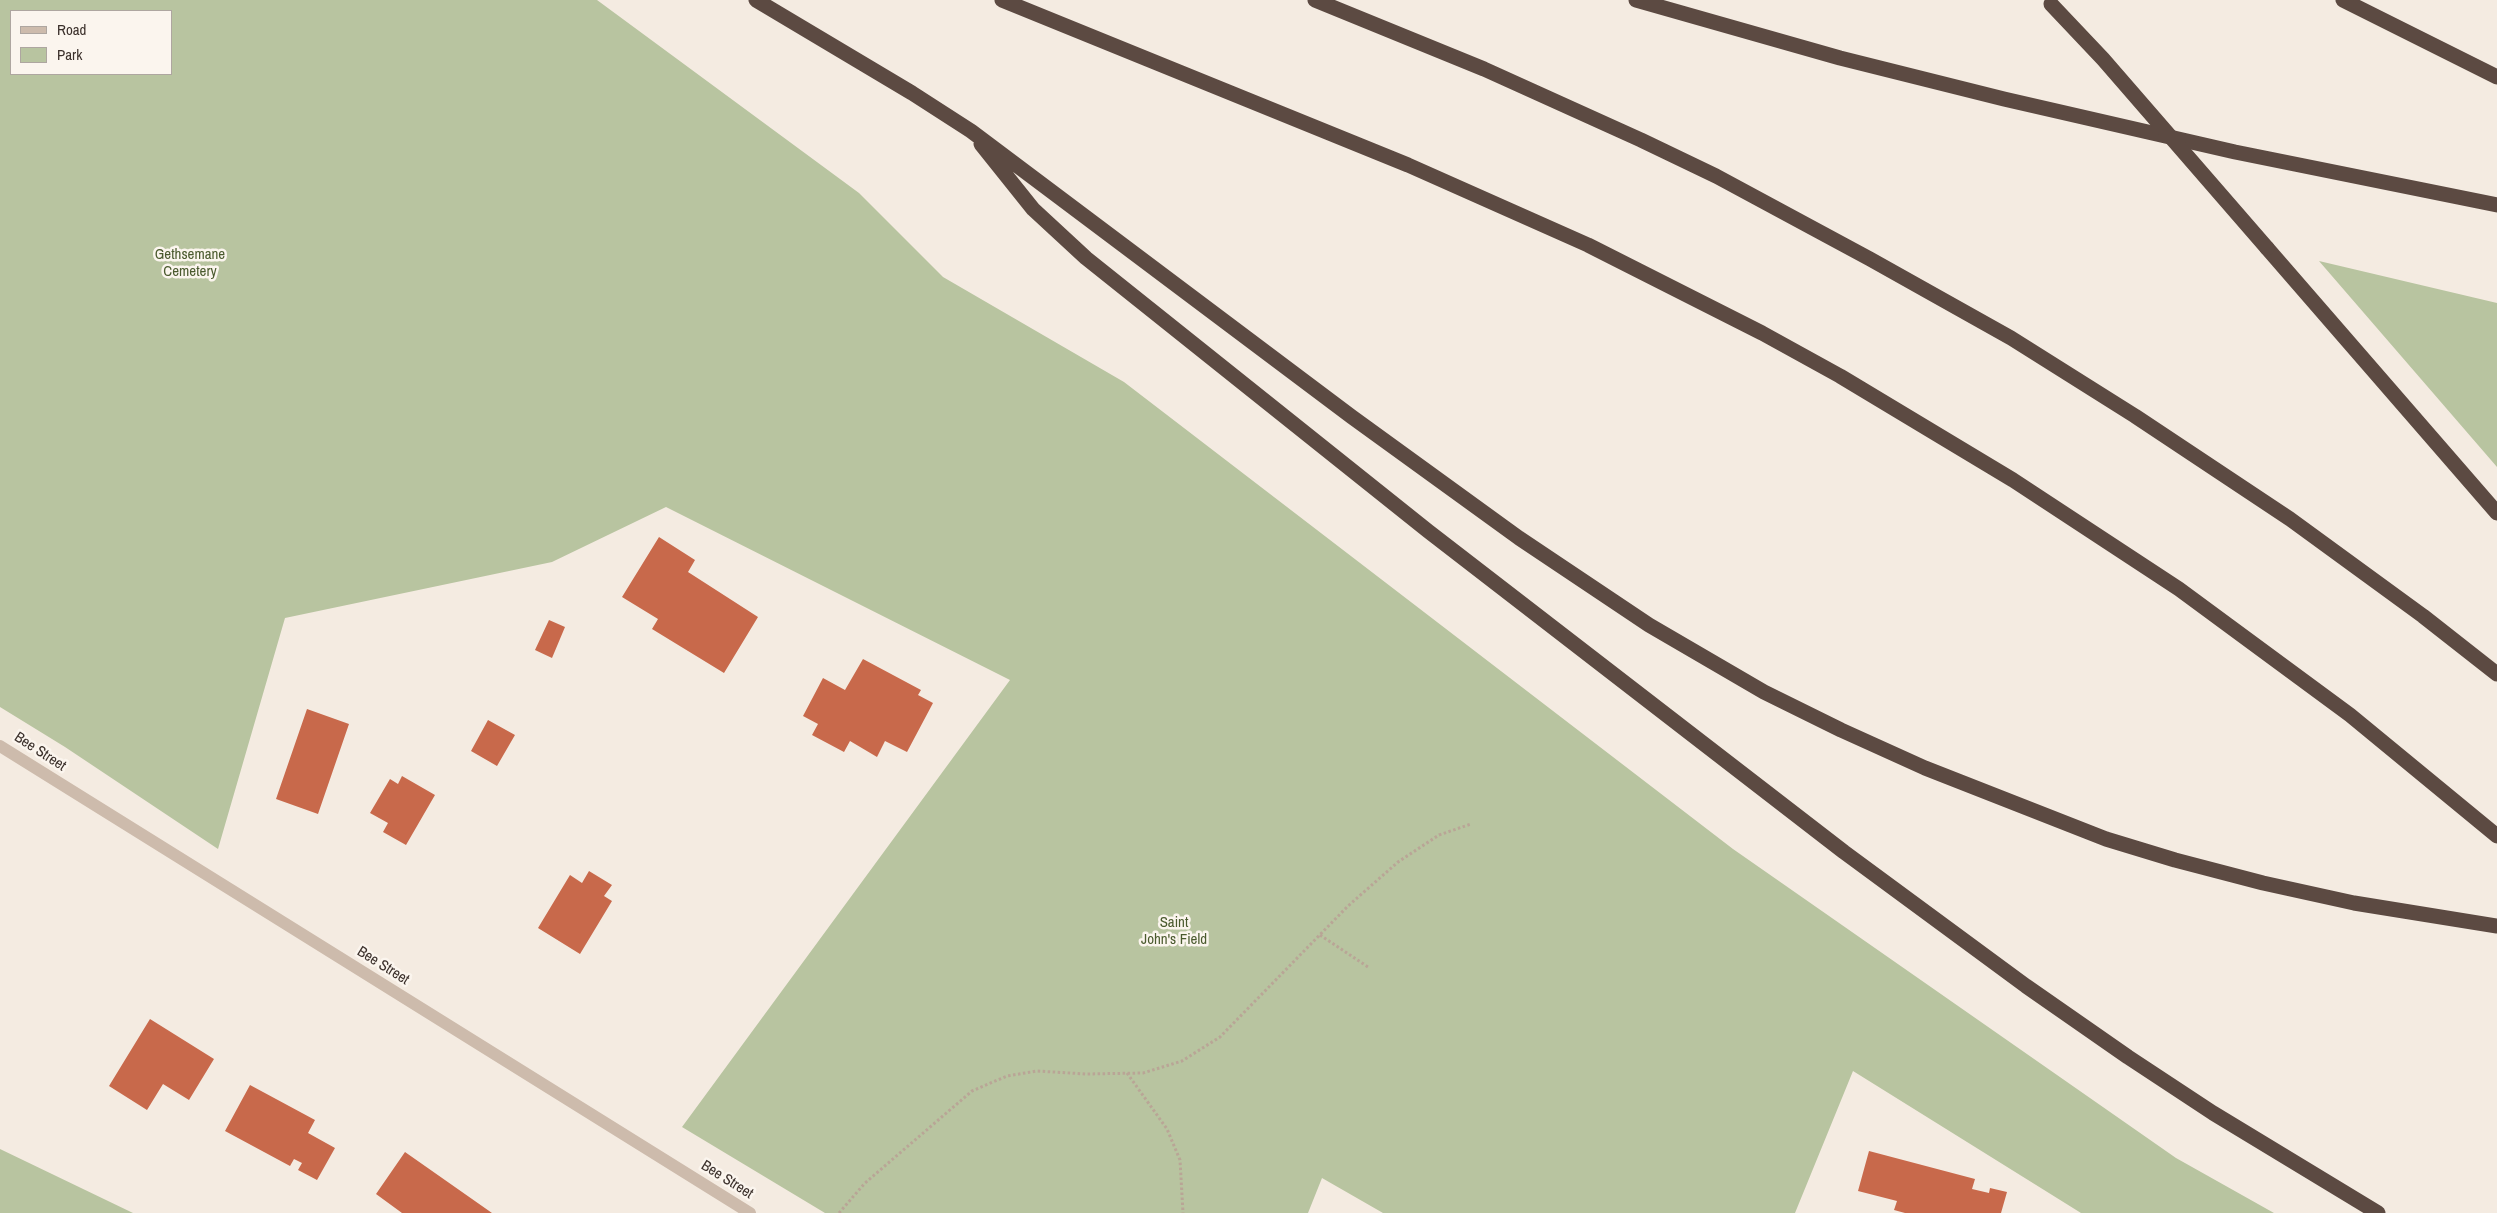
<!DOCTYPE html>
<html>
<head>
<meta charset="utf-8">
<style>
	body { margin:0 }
	#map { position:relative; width:2497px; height:1213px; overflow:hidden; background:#f4ebe1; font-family:"Archivo Narrow",sans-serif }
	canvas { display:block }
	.legend { position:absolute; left:10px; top:10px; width:162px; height:65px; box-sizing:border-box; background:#fbf5ee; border:1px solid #aea6a0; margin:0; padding:6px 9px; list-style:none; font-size:15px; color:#3b302b }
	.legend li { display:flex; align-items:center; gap:10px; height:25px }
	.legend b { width:25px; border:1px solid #aea6a0 }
</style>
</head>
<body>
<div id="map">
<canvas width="2497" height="1213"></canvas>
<ul class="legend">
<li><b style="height:6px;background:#cdbbac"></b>Road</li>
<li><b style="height:14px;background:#b8c4a0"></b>Park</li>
</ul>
</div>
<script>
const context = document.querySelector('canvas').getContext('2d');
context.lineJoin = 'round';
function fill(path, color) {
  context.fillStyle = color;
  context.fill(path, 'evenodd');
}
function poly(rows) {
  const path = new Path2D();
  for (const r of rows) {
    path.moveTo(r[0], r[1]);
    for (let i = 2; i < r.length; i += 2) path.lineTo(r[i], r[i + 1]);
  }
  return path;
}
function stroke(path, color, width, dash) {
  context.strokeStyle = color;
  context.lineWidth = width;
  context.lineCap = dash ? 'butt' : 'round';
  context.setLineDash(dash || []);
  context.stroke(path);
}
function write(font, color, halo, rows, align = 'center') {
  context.font = font + ' "Archivo Narrow",sans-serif';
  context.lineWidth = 5;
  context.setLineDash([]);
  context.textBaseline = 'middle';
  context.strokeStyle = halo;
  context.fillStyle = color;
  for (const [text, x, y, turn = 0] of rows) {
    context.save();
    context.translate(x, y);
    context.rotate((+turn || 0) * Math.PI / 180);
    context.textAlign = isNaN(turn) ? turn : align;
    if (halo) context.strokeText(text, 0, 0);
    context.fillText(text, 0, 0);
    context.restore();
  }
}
fill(poly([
	[0,0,597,0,859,193,943,277,1124,382,1733,849,2176,1158,2274,1213,2081,1213,1853,1071,1795,1213,1383,1213,1322,1178,1308,1213,825,1213,682,1127,1010,680,666,507,552,562,285,618,218,849,65,747,0,707],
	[11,11,171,11,171,74,11,74],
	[2319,261,2497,303,2497,467],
	[0,1149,133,1213,0,1213]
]), '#b8c4a0');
fill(poly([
	[659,537,695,560,688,572,758,617,724,673,652,629,658,619,622,597],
	[549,620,565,627,552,658,535,650],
	[863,659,921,690,918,695,933,703,907,752,885,741,877,757,850,741,844,752,812,735,818,724,803,716,823,678,845,690],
	[307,709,349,724,318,814,276,799],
	[488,720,515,735,497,766,471,751],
	[402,776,435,795,406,845,383,832,388,823,370,813,390,779,398,784],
	[589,871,612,885,604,896,612,901,580,954,538,928,570,875,582,883],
	[150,1019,214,1059,189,1100,163,1084,147,1110,109,1086],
	[250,1085,315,1120,308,1133,335,1148,317,1180,298,1170,302,1163,294,1159,290,1166,225,1131],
	[1869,1151,1975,1179,1972,1189,1989,1193,1990,1188,2007,1192,2001,1213,1905,1213,1894,1210,1897,1201,1858,1191],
	[405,1152,492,1213,402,1213,376,1194]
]), '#c8694b');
stroke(poly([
	[1320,935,1368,967],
	[1127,1073,1167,1129,1180,1160,1183,1213],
	[839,1213,865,1183,972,1091,1007,1076,1037,1071,1086,1074,1143,1073,1182,1061,1220,1037,1348,906,1398,862,1439,835,1471,824]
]), '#b9a596', 3, [2.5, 2.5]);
stroke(poly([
	[0,746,750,1213]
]), '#cdbbac', 12);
stroke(poly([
	[756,0,912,93,971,131,1352,417,1519,538,1649,625,1764,692,1841,730,1925,768,2106,839,2175,860,2263,883,2354,903,2497,926],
	[1002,0,1408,165,1588,245,1762,333,1840,376,2013,480,2179,589,2350,715,2497,836],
	[1315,0,1484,69,1641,140,1716,176,1870,259,2011,338,2135,416,2290,519,2423,616,2497,674],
	[1636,0,1840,58,2004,99,2235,152,2497,205],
	[2343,0,2497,77],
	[981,144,1033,209,1086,258,1428,531,1844,852,2026,986,2128,1057,2213,1113,2378,1213],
	[2267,248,2497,513]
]), '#5c4a42', 15);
stroke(poly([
	[2051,4,2103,59,2267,248]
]), '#5c4a42', 15);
write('15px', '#4a5a2e', '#fbf5ee', [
	["Gethsemane",190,255],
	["Cemetery",190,272],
	["Saint",1174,923],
	["John's Field",1174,940]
]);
write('15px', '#3b302b', '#fbf5ee', [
	["Bee Street",40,752,33],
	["Bee Street",383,966,32],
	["Bee Street",727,1180,32]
]);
</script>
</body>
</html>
